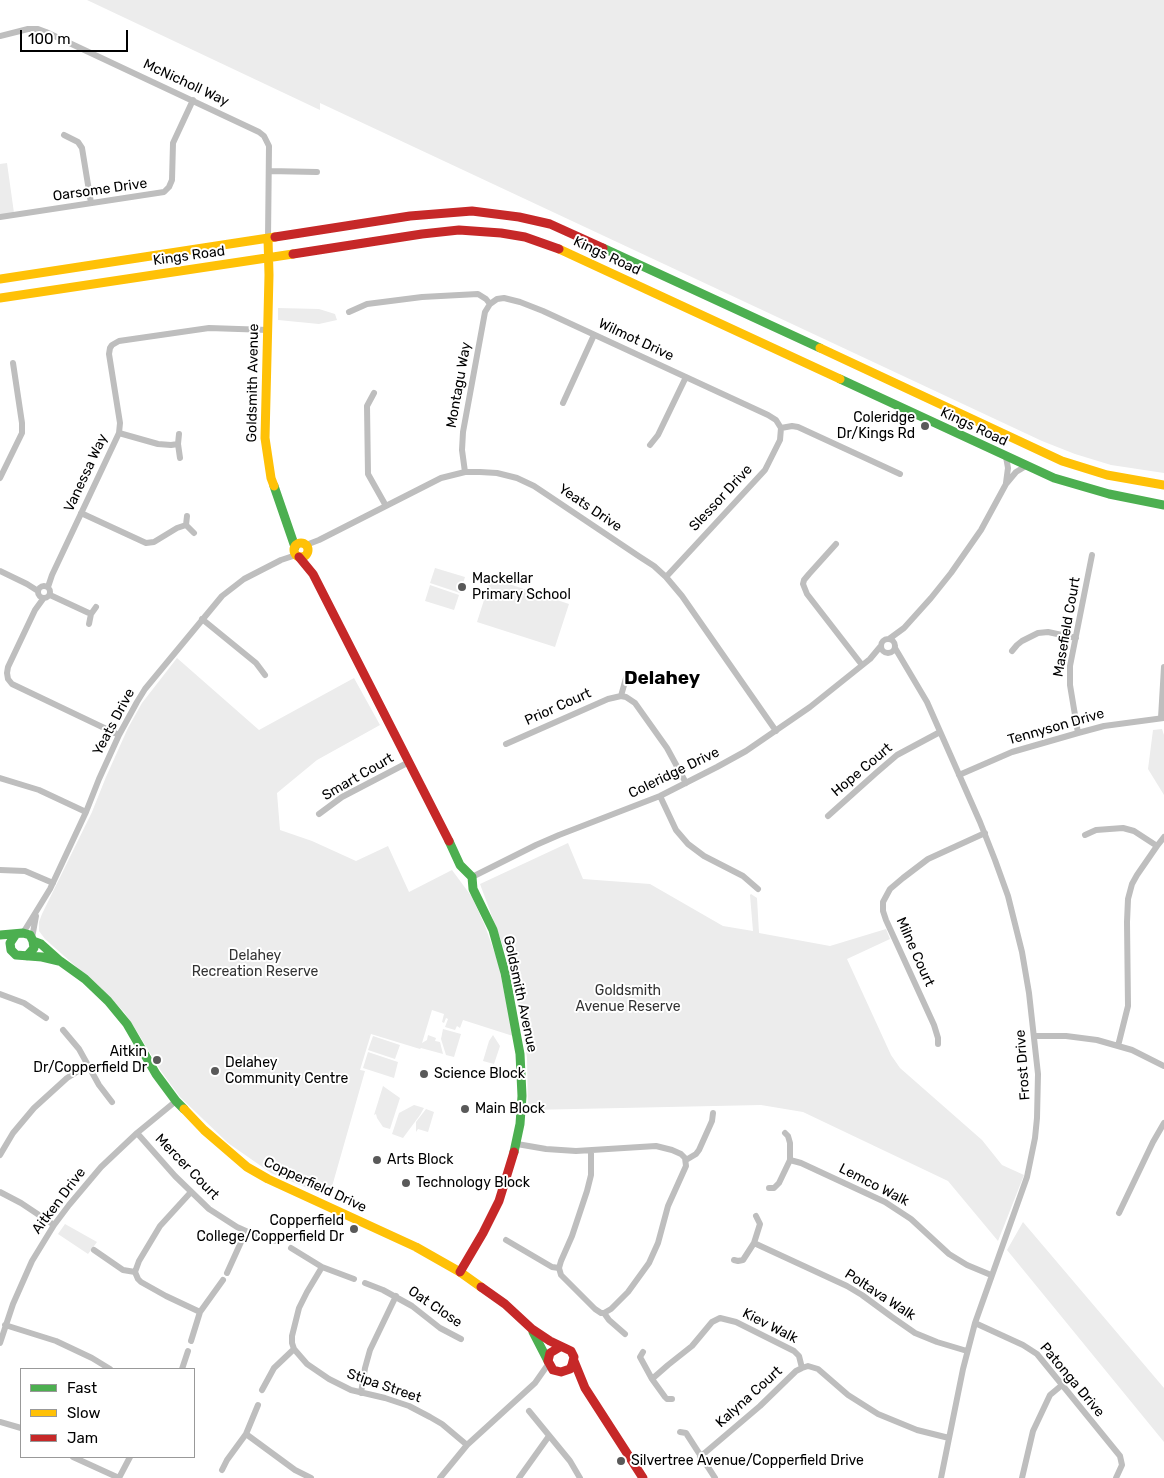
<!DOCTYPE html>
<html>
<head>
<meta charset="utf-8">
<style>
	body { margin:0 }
	#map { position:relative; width:1164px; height:1478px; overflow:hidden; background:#fff; font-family:Rubik,sans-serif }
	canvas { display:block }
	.legend { position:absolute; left:20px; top:1368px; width:175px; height:90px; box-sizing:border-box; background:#fff; border:1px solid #999; margin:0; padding:6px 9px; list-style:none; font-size:15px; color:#000 }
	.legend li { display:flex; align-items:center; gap:10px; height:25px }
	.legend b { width:25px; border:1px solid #999 }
	.scale { position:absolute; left:20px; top:30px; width:108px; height:22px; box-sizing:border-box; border:2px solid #000; border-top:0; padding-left:6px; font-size:15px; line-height:18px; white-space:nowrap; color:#000; -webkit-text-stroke:4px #fff; paint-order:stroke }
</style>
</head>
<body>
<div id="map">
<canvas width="1164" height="1478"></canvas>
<ul class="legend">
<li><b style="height:6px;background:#4caf50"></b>Fast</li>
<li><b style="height:6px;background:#ffc107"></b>Slow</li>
<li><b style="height:6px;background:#c62828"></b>Jam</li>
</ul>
<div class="scale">100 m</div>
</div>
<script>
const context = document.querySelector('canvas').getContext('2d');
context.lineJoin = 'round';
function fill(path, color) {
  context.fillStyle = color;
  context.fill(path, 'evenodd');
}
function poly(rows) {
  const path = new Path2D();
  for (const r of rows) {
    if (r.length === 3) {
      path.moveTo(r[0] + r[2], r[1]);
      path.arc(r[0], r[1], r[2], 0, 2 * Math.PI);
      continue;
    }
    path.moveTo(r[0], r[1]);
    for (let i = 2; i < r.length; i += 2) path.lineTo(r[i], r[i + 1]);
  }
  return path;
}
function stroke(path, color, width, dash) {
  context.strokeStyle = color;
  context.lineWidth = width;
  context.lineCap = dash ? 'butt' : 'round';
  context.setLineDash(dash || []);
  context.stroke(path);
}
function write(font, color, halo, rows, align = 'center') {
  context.font = font + ' Rubik,sans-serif';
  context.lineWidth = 4;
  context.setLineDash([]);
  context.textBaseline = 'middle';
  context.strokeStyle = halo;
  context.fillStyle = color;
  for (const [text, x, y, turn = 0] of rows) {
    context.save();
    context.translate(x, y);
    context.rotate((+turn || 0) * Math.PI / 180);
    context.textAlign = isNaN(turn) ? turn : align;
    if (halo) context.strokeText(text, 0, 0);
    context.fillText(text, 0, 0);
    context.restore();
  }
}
fill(poly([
	[87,0,1164,0,1164,473,1111,465,1075,454,1042,441,320,103,320,110],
	[7,163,14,213,0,215,0,164],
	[278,308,319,309,335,314,337,320,319,324,278,320],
	[435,568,465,577,460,593,430,583],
	[491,578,569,604,555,647,477,622],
	[430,585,459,595,454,610,425,601],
	[177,658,259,730,354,678,380,725,317,760,277,793,280,830,312,841,356,861,388,846,409,892,452,870,472,897,485,926,498,962,513,1036,463,1020,460,1028,457,1026,455,1030,445,1027,448,1019,446,1018,444,1023,442,1022,444,1014,432,1010,422,1043,427,1040,428,1035,436,1038,435,1041,440,1042,443,1054,421,1048,420,1049,371,1034,360,1070,365,1071,329,1197,271,1173,228,1143,180,1097,161,1071,138,1033,124,1012,99,987,45,939,39,931,39,922,42,914,92,812,106,777,128,728,142,703],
	[1162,729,1164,735,1164,795,1148,769,1153,730],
	[568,843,583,879,650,884,723,926,753,931,750,895,751,894,757,898,759,933,830,946,886,929,890,939,847,959,891,1055,900,1068,982,1140,1002,1165,1024,1175,998,1241,948,1181,803,1112,761,1105,528,1110,527,1058,523,1028,513,980,506,954,480,884],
	[443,1029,461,1034,454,1057,446,1055,441,1039],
	[493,1035,500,1046,494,1064,483,1061,489,1041],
	[373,1036,400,1045,395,1059,368,1050],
	[368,1052,398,1062,394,1078,363,1068],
	[383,1086,400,1098,390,1129,383,1127,377,1118,376,1114,374,1115],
	[414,1105,424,1108,420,1115,403,1138,392,1134,399,1113],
	[426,1109,434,1112,428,1132,418,1129,416,1132,416,1122],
	[1023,1222,1164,1388,1164,1442,1007,1250],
	[65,1224,97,1242,88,1254,58,1234]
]), '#ececec');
stroke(poly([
	[0,36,28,29,38,29,46,32,259,132,264,136,269,146,268,238],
	[64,135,78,142,82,148,91,203],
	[269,171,317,172],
	[0,217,164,192,169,187,172,180,173,143,193,100],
	[349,312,367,304,422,297,478,294,486,299,490,304,497,299,504,298,520,302,543,311,768,415,776,420,781,428,792,426,798,427,900,474],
	[374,393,367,406,368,474,386,506],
	[563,403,594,335],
	[119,433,158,444,171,445,178,444],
	[179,434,178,444,180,458],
	[650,445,658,435,686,377],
	[465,472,462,450,463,432,485,312,490,304],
	[0,478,22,433,22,423,13,363],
	[1006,483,1008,468,1006,457],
	[81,513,146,543,154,542,177,528,186,525],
	[187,516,186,525,194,533],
	[836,544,809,574,804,580,803,584,807,594,862,665],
	[306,545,319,540,441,478,465,472,480,472,497,473,517,478,534,486,549,496,640,557,654,566,666,577,682,596,776,731],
	[0,571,27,584,38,591],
	[666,577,765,470,780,440,781,428],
	[44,592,6],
	[48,587,52,575,119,433,120,423,109,354,110,348,112,345,119,341,209,328,268,330],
	[50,595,91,614],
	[43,599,35,610,8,667,7,673,8,679,12,684,119,735],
	[202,619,256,663,265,675],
	[89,624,91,614,96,607],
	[888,646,7],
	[889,639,904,628,931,598,951,573,981,530,1006,484,1016,472,1026,466],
	[895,648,927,702,980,822,995,860,1008,896,1022,952,1029,993,1038,1074,1037,1118,1035,1138,1027,1177,975,1323,963,1369,941,1478],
	[1012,651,1017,645,1022,641,1038,633,1048,632,1076,638],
	[621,696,626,678],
	[1161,718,1164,667],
	[1078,733,1070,685,1070,666,1092,555],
	[506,744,608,699,621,696,626,697,635,703,667,748,686,783],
	[959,775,1012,752,1078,733,1104,726,1164,718],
	[0,778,39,790,86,812],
	[660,796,676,830,688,844,704,856,743,876,758,889],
	[319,814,342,797,409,762],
	[828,816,876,773,897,755,940,732],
	[1085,835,1096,830,1123,828,1134,831,1157,846],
	[0,870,25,871,53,883],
	[472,877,536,845,559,835,660,796,717,767,746,751,810,707,870,659,880,647],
	[23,933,50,889,86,812,99,779,119,735,137,702,145,689,222,596,244,579,281,560,296,555],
	[32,938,36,916],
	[0,994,24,1003,46,1018],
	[63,1030,79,1049,99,1085,112,1102],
	[1034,1036,1066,1036,1097,1040,1132,1050,1164,1066],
	[938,1044,938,1038,934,1025,886,920,883,911,883,902,890,889,903,878,928,859,985,833],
	[1118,1046,1128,1006,1127,922,1128,899,1132,884,1137,875,1157,846,1164,837],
	[137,1133,175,1176,209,1209,237,1227,257,1236,277,1241],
	[517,1144,546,1149,576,1151,656,1146,672,1150,681,1154,685,1158,686,1166,668,1206,658,1243,649,1263,628,1292,611,1309,604,1313,601,1313,595,1309,561,1275,559,1268,561,1261,572,1236,587,1191,591,1175,591,1151],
	[0,1155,13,1133,34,1108,67,1078,88,1065],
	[686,1160,696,1154,699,1150,712,1121,713,1113],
	[790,1160,801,1163,885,1202,911,1219,949,1254,967,1265,991,1275],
	[769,1188,774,1188,779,1183,790,1160,790,1143,788,1136,785,1133],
	[0,1192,21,1203,54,1225],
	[1119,1213,1153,1142,1164,1123],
	[506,1240,552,1267,559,1268],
	[754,1243,847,1286,862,1295,892,1317,915,1333,937,1342,967,1351],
	[291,1248,322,1267,354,1279],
	[94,1250,123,1270,135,1272,138,1279,141,1282,166,1296,200,1312],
	[734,1260,738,1261,743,1260,754,1243,760,1224,756,1216],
	[135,1272,139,1261,160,1226,191,1192],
	[227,1273,246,1231],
	[365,1283,383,1290,412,1306,440,1328,461,1339],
	[604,1313,609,1320,625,1334],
	[975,1323,1023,1345,1037,1354,1120,1456,1122,1465,1116,1478],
	[5,1325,56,1341,92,1358,110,1369],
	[191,1341,200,1312,223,1280],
	[0,1343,13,1304,32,1261,54,1225,69,1205,101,1167,137,1133,176,1101],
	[294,1349,307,1364,329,1379,351,1390,385,1398,409,1406,430,1417,442,1424,467,1445],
	[643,1352,640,1357,652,1379,665,1397,667,1399,672,1399],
	[182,1369,188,1351],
	[652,1379,668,1365,692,1346,712,1322,720,1318,736,1322,794,1351,799,1356,802,1368],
	[262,1390,274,1368,294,1349,292,1343,292,1336,299,1308,307,1292,322,1267],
	[361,1393,365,1368,370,1350,396,1296],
	[529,1411,570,1461,580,1478],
	[0,1422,21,1428],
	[680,1432,686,1433,715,1478],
	[246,1434,295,1470,311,1478],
	[73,1457,119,1478],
	[700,1457,760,1406,796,1371,802,1368,808,1366,818,1369,848,1395,878,1414,917,1430,949,1438],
	[222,1470,227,1460,246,1434,258,1405],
	[119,1478,130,1457],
	[440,1478,467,1445,535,1383,549,1363],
	[519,1478,549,1436],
	[1022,1478,1033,1431,1050,1395,1062,1385]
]), '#bebebe', 6);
stroke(poly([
	[603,248,820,348],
	[840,379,1054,478,1109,494,1164,505],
	[274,486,295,547],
	[449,841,460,865,472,877,473,889,493,930,505,973,520,1054,522,1096,520,1124,514,1152],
	[16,934,10,943,11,950,16,955,42,957,59,961],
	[0,935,23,933,30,935,33,941,34,948,27,956],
	[33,941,41,944,60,961,85,979,108,1001,127,1024,156,1074,176,1101,184,1109],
	[533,1332,548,1361]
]), '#4caf50', 9);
stroke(poly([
	[268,238,269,275,265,438,271,478,274,486],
	[559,249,840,379],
	[0,279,275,237],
	[0,298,293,254],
	[820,348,1062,461,1107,475,1164,485],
	[301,550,7],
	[184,1109,204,1130,247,1167,268,1179,416,1247,460,1272,481,1287]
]), '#ffc107', 9);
stroke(poly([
	[275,237,410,216,472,211,519,217,550,224,603,248],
	[293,254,422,234,459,230,501,233,525,237,559,249],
	[299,557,313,574,449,841],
	[460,1272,483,1233,499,1201,514,1152],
	[481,1287,505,1304,532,1329,550,1341,571,1351,574,1357,572,1365,570,1369,561,1372,553,1370,548,1361,550,1353,560,1347],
	[574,1361,585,1388,643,1478]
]), '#c62828', 9);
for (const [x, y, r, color] of [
	[925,426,5,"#595959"],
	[462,587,5,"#595959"],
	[157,1060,5,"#595959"],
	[215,1071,5,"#595959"],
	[424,1074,5,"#595959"],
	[465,1109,5,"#595959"],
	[377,1160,5,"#595959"],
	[406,1183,5,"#595959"],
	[354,1229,5,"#595959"],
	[621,1461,5,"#595959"]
]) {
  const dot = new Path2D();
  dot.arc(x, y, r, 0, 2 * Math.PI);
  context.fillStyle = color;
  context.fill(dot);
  stroke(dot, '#fff', 2);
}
write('14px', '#000', '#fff', [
	["McNicholl Way",186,83,25],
	["Oarsome Drive",100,190,-8],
	["Kings Road",189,256,-8],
	["Kings Road",607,256,25],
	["Wilmot Drive",636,340,25],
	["Goldsmith Avenue",253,383,-89],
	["Montagu Way",459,385,-80],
	["Kings Road",974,427,25],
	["Vanessa Way",86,473,-65],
	["Slessor Drive",721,498,-47],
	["Yeats Drive",590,508,34],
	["Masefield Court",1067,627,-80],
	["Prior Court",558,707,-24],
	["Yeats Drive",114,722,-62],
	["Tennyson Drive",1056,727,-16],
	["Hope Court",862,770,-40],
	["Coleridge Drive",674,773,-26],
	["Smart Court",358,777,-30],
	["Milne Court",915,952,66],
	["Goldsmith Avenue",520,994,78],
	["Frost Drive",1023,1065,-94],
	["Mercer Court",187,1167,46],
	["Copperfield Drive",315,1185,25],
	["Lemco Walk",874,1185,27],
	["Aitken Drive",59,1201,-53],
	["Poltava Walk",880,1295,33],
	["Oat Close",435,1307,34],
	["Kiev Walk",770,1326,27],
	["Patonga Drive",1072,1380,50],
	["Stipa Street",384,1386,19],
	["Kalyna Court",749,1397,-42]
]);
write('14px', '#000', '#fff', [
	["Coleridge",915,418,"right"],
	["Dr/Kings Rd",915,434,"right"],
	["Mackellar",472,579],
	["Primary School",472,595],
	["Aitkin",147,1052,"right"],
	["Dr/Copperfield Dr",147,1068,"right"],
	["Delahey",225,1063],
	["Community Centre",225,1079],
	["Science Block",434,1074],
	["Main Block",475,1109],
	["Arts Block",387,1160],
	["Technology Block",416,1183],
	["Copperfield",344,1221,"right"],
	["College/Copperfield Dr",344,1237,"right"],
	["Silvertree Avenue/Copperfield Drive",631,1461]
], 'left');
write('14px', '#333', '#fff', [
	["Delahey",255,956],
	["Recreation Reserve",255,972],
	["Goldsmith",628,991],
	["Avenue Reserve",628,1007]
]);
write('bold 19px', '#000', '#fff', [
	["Delahey",662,679]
]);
</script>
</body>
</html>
